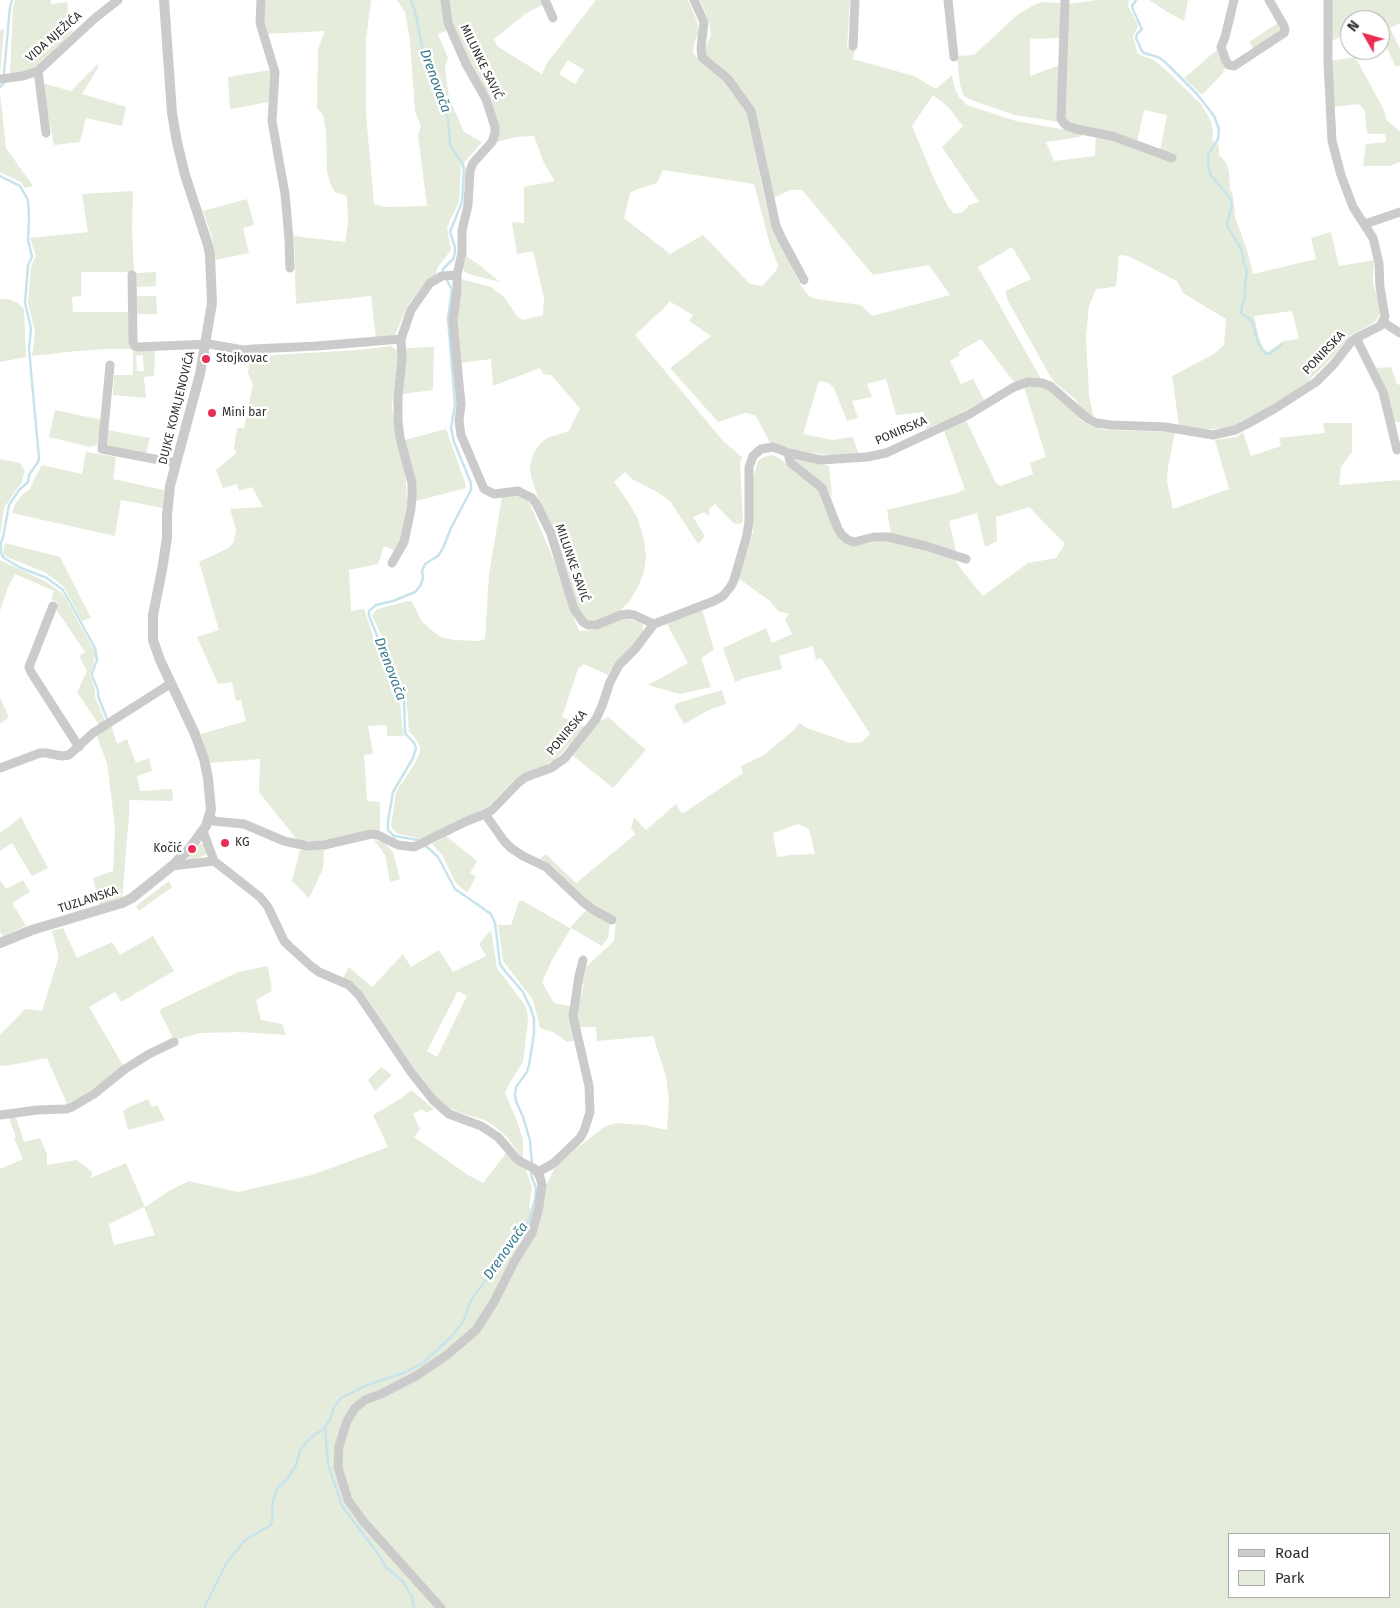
<!DOCTYPE html>
<html>
<head>
<meta charset="utf-8">
<style>
	body { margin:0 }
	#map { position:relative; width:1400px; height:1608px; overflow:hidden; background:#fff; font-family:"Fira Sans",sans-serif }
	canvas { display:block }
	.legend { position:absolute; left:1228px; top:1533px; width:162px; height:65px; box-sizing:border-box; background:#fff; border:1px solid #ababab; margin:0; padding:6px 9px; list-style:none; font-size:15px; color:#2e2e2e }
	.legend li { display:flex; align-items:center; gap:10px; height:25px }
	.legend b { width:25px; border:1px solid #ababab }
	.north { position:absolute; left:1340px; top:10px; width:50px; height:50px; box-sizing:border-box; background:#fff; border:1px solid #ababab; border-radius:50%; rotate:308deg; font-size:14px; font-weight:700; line-height:20px; text-align:center; color:#2e2e2e }
	.north::after { content:''; display:block; margin:auto; width:18px; height:22px; background:#ea2b53; clip-path:polygon(50% 0,100% 100%,50% 72%,0 100%) }
</style>
</head>
<body>
<div id="map">
<canvas width="1400" height="1608"></canvas>
<ul class="legend">
<li><b style="height:6px;background:#cbcbcb"></b>Road</li>
<li><b style="height:14px;background:#e6ecdb"></b>Park</li>
</ul>
<div class="north">N</div>
</div>
<script>
const context = document.querySelector('canvas').getContext('2d');
context.lineJoin = 'round';
function fill(path, color) {
  context.fillStyle = color;
  context.fill(path, 'evenodd');
}
function poly(rows) {
  const path = new Path2D();
  for (const r of rows) {
    path.moveTo(r[0], r[1]);
    for (let i = 2; i < r.length; i += 2) path.lineTo(r[i], r[i + 1]);
  }
  return path;
}
function stroke(path, color, width, dash) {
  context.strokeStyle = color;
  context.lineWidth = width;
  context.lineCap = dash ? 'butt' : 'round';
  context.setLineDash(dash || []);
  context.stroke(path);
}
function write(font, color, halo, rows, align = 'center') {
  context.font = font + ' "Fira Sans",sans-serif';
  context.lineWidth = 5;
  context.setLineDash([]);
  context.textBaseline = 'middle';
  context.strokeStyle = halo;
  context.fillStyle = color;
  for (const [text, x, y, turn = 0] of rows) {
    context.save();
    context.translate(x, y);
    context.rotate((+turn || 0) * Math.PI / 180);
    context.textAlign = isNaN(turn) ? turn : align;
    if (halo) context.strokeText(text, 0, 0);
    context.fillText(text, 0, 0);
    context.restore();
  }
}
fill(poly([
	[15,0,51,0,51,4,67,2,70,25,73,31,45,62,24,73,10,75,13,7],
	[264,0,371,0,366,40,366,114,374,204,385,207,427,206,418,136,421,126,415,112,410,40,405,12,397,0,441,0,446,31,438,34,448,58,445,67,449,98,464,132,482,142,461,166,459,203,450,220,447,228,451,250,438,267,436,274,424,284,408,305,395,335,376,340,371,296,296,304,294,236,345,242,348,224,347,196,335,192,330,183,327,172,326,132,323,115,317,108,318,49,325,31,266,34,263,23],
	[448,0,542,0,544,4,525,14,494,39,497,46,542,74,547,63,596,0,688,0,697,21,699,32,695,41,693,53,703,64,728,85,748,112,762,186,771,223,801,286,810,297,817,299,861,305,872,316,950,295,929,265,873,275,802,190,790,190,772,199,755,111,739,87,724,71,706,58,705,48,711,35,709,21,700,0,850,0,847,48,855,49,853,59,914,76,936,89,952,75,955,89,959,97,967,105,1016,121,1084,133,1080,137,1046,142,1054,161,1095,156,1096,134,1160,150,1167,115,1144,110,1137,142,1069,123,1064,117,1068,4,1097,0,1129,0,1128,6,1138,25,1136,31,1133,36,1137,52,1140,55,1154,60,1167,71,1201,104,1211,121,1213,133,1212,140,1219,146,1219,155,1226,162,1229,172,1230,189,1233,195,1235,217,1248,253,1253,274,1316,259,1311,238,1331,232,1339,266,1374,260,1373,282,1381,313,1375,322,1351,335,1332,358,1306,383,1265,410,1233,427,1203,430,1179,426,1172,376,1214,354,1224,345,1226,319,1183,293,1177,281,1128,256,1119,255,1116,286,1107,288,1096,289,1089,306,1086,336,1089,395,1094,419,1088,416,1075,399,1055,383,1049,374,1008,301,1005,291,1031,279,1012,247,978,267,1040,377,1040,379,1023,380,1014,382,981,339,958,352,960,355,950,361,961,384,973,379,984,400,956,416,926,429,924,412,896,415,886,379,867,384,872,397,852,401,858,418,847,421,834,388,829,383,819,381,803,434,832,440,853,437,859,455,829,455,798,451,770,443,756,416,751,414,745,413,718,422,670,368,711,336,689,321,693,315,669,301,666,306,635,335,724,442,742,457,740,464,743,521,740,524,733,523,715,504,709,509,709,516,704,512,693,517,705,536,698,544,670,501,657,492,632,479,625,472,614,482,629,503,638,519,644,540,646,557,644,571,639,585,629,602,622,609,611,616,597,622,586,620,578,609,570,580,557,539,539,501,531,476,530,465,534,452,540,444,547,438,569,431,580,408,551,375,543,374,540,368,493,386,491,359,460,363,456,322,461,279,491,287,504,297,517,316,522,320,543,315,544,298,533,251,517,254,512,222,524,223,524,187,555,181,544,163,534,136,516,137,497,142,497,122,491,98,470,64,453,25],
	[568,60,584,70,575,84,559,74],
	[933,95,948,107,963,126,942,147,979,202,969,205,963,212,954,214,948,206,935,181,912,126],
	[663,170,754,184,770,245,778,265,776,271,762,286,750,284,703,235,670,254,624,218,630,193,638,189,657,183],
	[1292,311,1299,339,1283,341,1268,352,1264,349,1259,338,1254,316],
	[1149,0,1188,0,1184,21,1166,11],
	[1332,0,1400,0,1400,23,1390,28,1400,49,1400,65,1396,67,1380,34,1380,20,1350,20,1350,33,1331,41],
	[1043,2,1060,3,1060,38,1030,39,1030,76,1060,65,1059,122,1015,115,971,100,964,96,960,85,957,56,974,55,1017,15,1036,4],
	[1279,22,1281,29,1254,50,1249,42],
	[4,29,0,77,0,30],
	[1218,49,1226,67,1223,73,1202,95,1184,78],
	[1355,57,1383,108,1387,120,1400,132,1400,162,1390,166,1363,166,1366,144,1386,142,1385,134,1367,134,1365,111,1359,104,1334,107,1331,61],
	[98,64,98,68,82,94,126,107,122,126,86,118,80,142,54,145,42,83,71,91],
	[271,70,272,78,269,102,230,109,228,77],
	[0,92,6,148,33,186,25,188,21,182,0,172],
	[133,191,132,230,134,272,81,272,81,296,72,297,73,312,128,312,129,341,155,350,154,376,144,377,146,398,113,395,114,375,133,375,133,349,109,349,76,351,32,356,35,332,28,303,31,266,36,256,30,238,88,232,82,194],
	[143,355,144,371,137,371,136,356],
	[247,199,254,225,243,228,249,253,216,260,212,237,203,211],
	[466,256,478,264,500,282,468,274,465,272,463,269],
	[156,272,156,286,137,287,136,273],
	[137,296,156,296,157,314,137,314],
	[0,299,8,299,18,303,24,309,26,357,0,362],
	[391,346,397,350,398,361,392,406,395,432,405,467,407,501,402,535,396,551,384,546,378,564,349,570,351,611,364,609,388,680,400,698,402,727,404,736,387,736,387,725,368,726,373,754,364,755,367,801,380,802,380,832,329,841,298,841,259,792,260,759,210,763,201,734,246,721,241,700,236,701,232,682,218,684,197,637,219,630,199,562,230,547,234,541,236,530,230,509,263,507,252,487,239,491,237,484,223,488,216,470,236,453,234,448,237,428,244,428,253,384,248,373,251,355,274,355,358,350],
	[434,347,433,390,401,394,405,348],
	[1391,367,1397,384,1400,385,1400,422,1394,422,1387,391,1376,368],
	[1033,386,1041,387,1053,392,1084,423,1105,430,1175,432,1168,467,1167,481,1173,509,1229,489,1215,440,1236,437,1243,432,1251,456,1281,446,1279,438,1325,433,1323,423,1352,423,1352,452,1341,467,1339,485,1400,480,1400,1608,0,1608,0,1169,23,1159,14,1138,16,1137,9,1118,16,1117,24,1142,40,1138,47,1154,47,1165,77,1160,92,1172,91,1178,126,1163,145,1207,169,1191,189,1181,238,1192,312,1175,388,1147,373,1115,402,1098,411,1090,434,1109,426,1113,422,1109,413,1114,420,1129,414,1137,468,1175,483,1183,506,1153,518,1165,526,1170,532,1187,529,1208,542,1212,546,1186,554,1169,577,1148,604,1127,616,1123,645,1125,667,1130,669,1100,666,1076,653,1036,597,1041,596,1027,579,1027,577,1010,584,984,581,983,585,968,614,941,616,919,585,900,555,869,540,858,546,854,576,883,636,834,631,829,634,817,646,830,676,804,682,814,743,773,741,766,764,755,795,729,799,723,807,728,850,743,862,742,870,734,821,658,816,660,813,646,779,656,782,669,744,678,735,682,723,648,766,628,772,643,792,634,785,619,789,614,778,611,770,601,738,578,753,533,752,481,758,461,764,457,772,455,779,458,818,487,841,540,847,544,853,546,882,541,911,544,955,560,964,573,983,596,1028,563,1056,558,1065,544,1029,507,996,517,997,541,985,547,977,513,949,521,956,551,891,534,887,510,957,493,965,489,944,431,966,420,996,483,1001,486,1033,474,1030,463,1046,457,1024,387],
	[798,824,809,829,815,854,790,855,777,857,773,833],
	[144,1207,155,1235,114,1245,109,1224],
	[1229,1534,1389,1534,1389,1597,1229,1597],
	[55,410,102,420,97,445,90,447,49,437],
	[446,429,465,482,466,488,416,501,415,478,405,440],
	[107,430,150,438,146,454,106,446],
	[86,452,116,457,113,479,164,490,163,508,121,500,115,536,12,513,15,504,21,496,30,489,35,477,42,465,82,474],
	[796,457,829,466,832,497,825,487,793,461],
	[0,459,20,463,25,471,21,484,16,490,4,508,0,536],
	[519,494,525,498,530,504,555,563,566,597,579,631,594,630,624,618,639,622,643,625,643,635,616,663,608,675,584,664,578,669,562,717,586,727,554,761,550,762,543,768,521,776,512,782,487,808,422,839,399,834,394,831,391,826,396,792,415,763,420,752,420,747,414,736,409,732,406,694,396,679,387,647,372,616,373,614,377,609,408,601,412,602,422,622,434,632,441,637,454,640,479,641,485,639,489,574,502,497],
	[5,543,60,557,91,618,82,621,64,587,46,573,7,557,3,553],
	[0,560,47,582,63,594,95,652,94,662,90,675,95,690,95,697,104,718,104,722,99,725,77,692,87,671,79,656,85,652,56,609,57,602,51,599,54,591,15,574,8,587,0,611],
	[702,609,714,650,701,658,711,687,680,694,648,685,688,663,667,624],
	[722,690,726,704,711,709,684,724,674,707,677,703],
	[0,698,9,717,0,724],
	[608,717,646,750,613,788,571,754,598,722],
	[111,724,117,744,127,739,136,763,149,758,152,771,137,776,140,791,172,789,173,801,129,800,129,815,122,900,100,906,93,878,113,871,115,827,107,763,96,734],
	[21,817,48,868,32,876,12,843,0,851,0,833],
	[446,836,477,861,470,873,476,877,467,893,455,882,442,855,432,844],
	[374,840,385,843,393,852,400,879,390,882,385,855],
	[200,844,204,844,207,854,199,858,185,861],
	[300,850,324,850,323,869,309,898,292,881],
	[0,880,6,889,23,880,30,892,12,903,26,926,3,936,0,932],
	[169,881,172,888,168,890,139,911,136,906],
	[519,901,523,901,570,928,587,909,610,922,608,938,602,946,571,928,552,960,542,982,554,1003,570,1006,569,1017,577,1040,567,1042,553,1032,540,1028,533,1000,503,961,498,925,511,925],
	[63,928,77,958,112,942,120,955,153,936,174,971,121,1002,115,992,89,1007,124,1067,80,1098,67,1104,47,1058,11,1065,0,1066,0,1035,25,1009,42,1011,58,959,58,954,52,931],
	[491,930,497,968,525,1005,527,1011,528,1020,523,1062,509,1084,505,1093,517,1121,523,1140,523,1159,506,1136,493,1125,484,1120,461,1113,447,1107,440,1102,414,1068,365,995,355,984,351,981,343,978,349,967,372,987,403,954,411,967,439,950,453,972,486,956,479,944],
	[458,991,467,996,437,1057,427,1051],
	[268,966,272,991,256,1000,261,1020,282,1024,286,1035,240,1032,201,1033,174,1040,159,1010,238,972],
	[381,1067,392,1075,375,1091,368,1080],
	[148,1099,152,1107,157,1105,165,1120,128,1130,123,1111,129,1107]
]), '#e6ecdb');
stroke(poly([
	[411,0,415,11,425,61,437,84,437,96,448,118,450,145,463,164,464,170,462,202,450,232,455,247,455,253,453,259,443,269,443,273],
	[1136,0,1132,6,1133,10,1142,29,1137,34,1136,38,1142,51,1144,53,1158,57,1165,62,1197,94,1214,116,1219,129,1218,139,1208,155,1208,163,1210,174,1230,198,1232,205,1227,225,1242,251,1244,264,1247,270,1245,285,1245,297,1242,306,1241,313,1250,319,1253,324,1258,343,1262,350,1267,354,1270,354,1282,344],
	[4,73,10,7,12,0],
	[0,87,4,83],
	[0,176,20,186,28,200,29,216,28,240,32,257,28,265,25,303,31,328,29,349,39,458,38,462,29,475,28,482,19,490,9,505,3,537,0,545],
	[1,545,1,553,4,558,21,568,47,578,63,590,95,648,97,660,92,673,92,676,98,690,98,696,107,719],
	[420,842,418,840,394,836,388,830,388,821,393,792,413,758,416,748,414,743,405,733,404,698,401,691,392,680,385,655,369,616,369,611,376,605,393,601,415,592,420,586,423,578,422,571,425,564,438,556,443,548,451,528,471,490,471,483,454,442,451,428,455,404,448,318,452,290,446,278],
	[425,845,438,857,455,889,491,914,495,923,500,964,504,970,523,992,530,1007,534,1018,534,1034,529,1065,527,1072,516,1087,515,1094,516,1101,523,1117,530,1140,532,1165],
	[325,1427,328,1464,342,1506,376,1551,386,1567,403,1582,412,1597,414,1608],
	[204,1608,227,1562,245,1540,271,1525,273,1515,272,1504,277,1489,288,1478,296,1465,300,1450,310,1438,323,1429,330,1420,334,1407,341,1398,367,1385,406,1372,423,1363,452,1336,463,1322,471,1300,528,1223,535,1200,536,1188,531,1175,532,1170]
]), '#c7e3ec', 2.5);
stroke(poly([
	[261,0,260,23,275,72,272,121,285,194,289,239,290,268],
	[445,0,448,23,466,64,486,99,495,127,495,133,492,142,473,163,470,171,468,205,462,231,462,253,457,275,457,291,453,321,461,404,459,421,461,435,484,489,494,494,518,491,532,498,537,505,551,534,574,609,583,622,588,625,596,625,621,615,628,614,634,615,654,624],
	[545,0,553,18],
	[694,0,704,22,701,48,702,57,705,60,728,79,751,111,776,226,782,239,804,280],
	[948,0,954,57],
	[1065,0,1061,119,1063,122,1067,126,1076,129,1112,136,1172,158],
	[1234,0,1225,37,1221,47,1226,61,1229,65,1234,66,1284,33,1285,30,1284,26,1269,0],
	[853,46,855,0],
	[38,71,46,133],
	[0,79,23,76,38,71,94,19,118,0],
	[1365,224,1400,212],
	[132,275,133,342,135,346,138,347,209,344,243,350,253,349,317,346,401,339],
	[1383,322,1400,333],
	[1356,338,1383,392,1397,450],
	[110,365,102,449,175,463],
	[789,453,789,458,791,463,822,488,838,529,842,535,848,540,854,542,874,537,888,537,926,546,966,559],
	[392,563,404,542,411,509,412,496,412,483,400,438,398,420,398,396,402,360,401,339,411,310,430,283,442,276,457,275],
	[53,606,29,667,31,672,79,747],
	[0,768,40,753,46,753,62,756,69,755,93,733,170,684],
	[485,814,504,841,511,848,523,856,546,867,583,902,592,909,612,920],
	[210,815,213,821,244,824,284,841,307,846,324,845,371,834,378,835,398,845,414,847,467,821,485,814,492,810,518,783,526,777,551,768,565,758,596,719,602,706,610,682,619,665,635,649,654,624,714,601,723,596,731,586,734,580,747,535,749,521,749,467,753,456,761,449,773,447,789,453,821,460,867,457,886,453,968,415,1014,387,1028,382,1042,383,1050,386,1088,419,1097,423,1111,425,1165,427,1213,435,1235,430,1247,424,1274,409,1316,382,1334,364,1351,342,1356,338,1380,326,1385,317,1380,287,1379,263,1373,238,1353,207,1341,175,1332,141,1328,63,1328,0],
	[203,831,214,861,260,897,268,907,284,941,289,946,312,967,319,972,349,985,359,995,411,1072,433,1100,449,1114,481,1126,498,1137,516,1158,521,1162,535,1169,540,1177,542,1185,539,1207,532,1233,514,1262,494,1302,476,1330,447,1355,416,1376,381,1394,365,1400,355,1408,347,1421,339,1446,338,1467,348,1500,363,1521,441,1608],
	[172,866,214,861],
	[0,1115,37,1110,66,1109,72,1107,94,1094,125,1069,149,1054,174,1042],
	[538,1172,554,1163,580,1138,584,1131,590,1112,589,1086,573,1016,579,976,583,960]
]), '#cbcbcb', 9);
stroke(poly([
	[0,943,32,930,122,903,132,898,172,866,190,848,206,826,211,810,208,778,204,759,195,734,160,660,153,640,153,615,162,570,167,538,167,515,170,486,200,374,212,303,210,255,208,245,185,175,177,142,172,113,164,0]
]), '#cbcbcb', 10);
for (const [x, y, r, color] of [
	[206,359,5,"#ea2b53"],
	[212,413,5,"#ea2b53"],
	[225,843,5,"#ea2b53"],
	[192,849,5,"#ea2b53"]
]) {
  const dot = new Path2D();
  dot.arc(x, y, r, 0, 2 * Math.PI);
  context.fillStyle = color;
  context.fill(dot);
  stroke(dot, '#fff', 2);
}
write('12px', '#2e2e2e', '#fff', [
	["VIDA NJEŽIĆA",54,37,-41],
	["MILUNKE SAVIĆ",481,62,64],
	["PONIRSKA",1324,353,-46],
	["DUJKE KOMLJENOVIĆA",177,408,-76],
	["PONIRSKA",901,431,-23],
	["MILUNKE SAVIĆ",572,563,71],
	["PONIRSKA",567,733,-50],
	["TUZLANSKA",88,900,-18]
]);
write('12px', '#2e2e2e', '#fff', [
	["Stojkovac",216,359],
	["Mini bar",222,413],
	["KG",235,843],
	["Kočić",182,849,"right"]
], 'left');
write('italic 14px', '#3a7c92', '#fff', [
	["Drenovača",435,81,70],
	["Drenovača",390,669,69],
	["Drenovača",506,1251,-55]
]);
</script>
</body>
</html>
